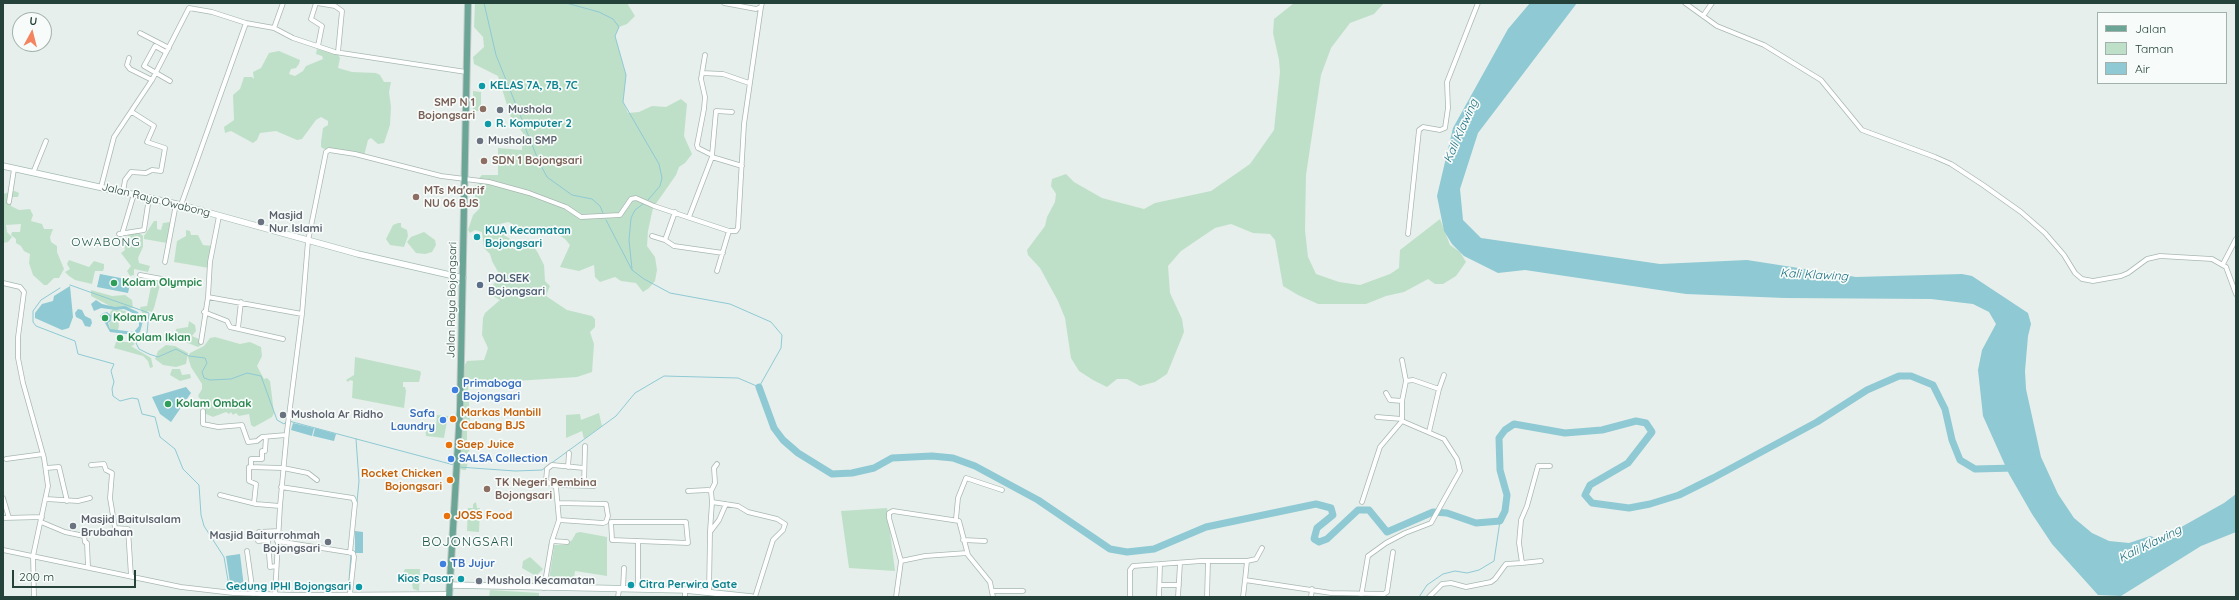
<!DOCTYPE html>
<html>
<head>
<meta charset="utf-8">
<style>
	body { margin:0 }
	#map { position:relative; width:2239px; height:600px; overflow:hidden; background:#e6efeb; font-family:Quicksand,sans-serif }
	canvas { display:block }
	.frame { position:absolute; inset:0; border:4px solid #24423a; pointer-events:none }
	.legend { position:absolute; left:2097px; top:12px; width:130px; height:72px; box-sizing:border-box; background:#f7fbf9; border:1px solid #a3b1ad; margin:0; padding:5px 7px; list-style:none; font-size:12px; color:#24423a }
	.legend li { display:flex; align-items:center; gap:8px; height:20px }
	.legend b { width:20px; border:1px solid #a3b1ad }
	.north { position:absolute; left:12px; top:12px; width:40px; height:40px; box-sizing:border-box; background:#f7fbf9; border:1px solid #a3b1ad; border-radius:50%; rotate:7deg; font-size:11px; font-weight:700; line-height:16px; text-align:center; color:#24423a }
	.north::after { content:''; display:block; margin:auto; width:14px; height:18px; background:#f4845f; clip-path:polygon(50% 0,100% 100%,50% 72%,0 100%) }
	.scale { position:absolute; left:12px; top:570px; width:124px; height:18px; box-sizing:border-box; border:2px solid #24423a; border-top:0; padding-left:5px; font-size:12px; line-height:14px; white-space:nowrap; color:#24423a; -webkit-text-stroke:3px #f7fbf9; paint-order:stroke }
</style>
</head>
<body>
<div id="map">
<canvas width="2239" height="600"></canvas>
<div class="frame"></div>
<ul class="legend">
<li><b style="height:5px;background:#6aa596"></b>Jalan</li>
<li><b style="height:11px;background:#bfe0c8"></b>Taman</li>
<li><b style="height:11px;background:#8ec9d4"></b>Air</li>
</ul>
<div class="north">U</div>
<div class="scale">200 m</div>
</div>
<script>
const context = document.querySelector('canvas').getContext('2d');
context.lineJoin = 'round';
function fill(path, color) {
  context.fillStyle = color;
  context.fill(path, 'evenodd');
}
function poly(rows) {
  const path = new Path2D();
  for (const r of rows) {
    path.moveTo(r[0], r[1]);
    for (let i = 2; i < r.length; i += 2) path.lineTo(r[i], r[i + 1]);
  }
  return path;
}
function stroke(path, color, width, dash) {
  context.strokeStyle = color;
  context.lineWidth = width;
  context.lineCap = dash ? 'butt' : 'round';
  context.setLineDash(dash || []);
  context.stroke(path);
}
function write(font, color, halo, rows, align = 'center') {
  context.font = font + ' Quicksand,sans-serif';
  context.lineWidth = 3.5;
  context.setLineDash([]);
  context.textBaseline = 'middle';
  context.strokeStyle = halo;
  context.fillStyle = color;
  for (const [text, x, y, turn = 0] of rows) {
    context.save();
    context.translate(x, y);
    context.rotate((+turn || 0) * Math.PI / 180);
    context.textAlign = isNaN(turn) ? turn : align;
    if (halo) context.strokeText(text, 0, 0);
    context.fillText(text, 0, 0);
    context.restore();
  }
}
fill(poly([
	[475,3,627,3,635,16,627,24,619,27,615,36,626,75,623,102,628,113,639,112,652,106,666,107,681,99,687,104,684,136,692,154,685,163,679,167,676,175,653,208,648,231,647,246,655,257,657,270,655,281,649,288,643,292,636,283,621,281,615,277,600,282,595,277,594,265,579,271,560,267,570,245,565,239,550,229,541,232,529,232,508,222,500,224,504,235,515,242,534,247,538,253,544,265,545,281,550,286,546,296,567,310,592,316,595,319,595,327,590,332,594,344,592,372,577,377,470,384,468,388,470,423,467,428,467,445,470,449,465,458,468,462,466,470,463,470,458,468,463,368,467,361,484,360,488,348,482,335,483,318,485,313,500,300,489,294,488,291,498,279,498,272,492,261,490,254,484,248,482,232,475,230,470,233,468,230,473,215,480,208,477,204,473,187,479,183,479,178,482,175,498,175,498,148,522,150,523,133,511,118,498,76,474,64,473,57,484,47,483,37,474,27],
	[1294,3,1384,3,1374,14,1350,23,1331,48,1321,75,1306,175,1305,230,1308,257,1316,274,1339,282,1360,285,1390,274,1399,268,1400,250,1440,219,1450,245,1460,252,1466,262,1456,276,1443,284,1435,284,1428,279,1404,292,1386,296,1366,304,1318,304,1298,295,1283,286,1275,240,1270,234,1253,233,1231,224,1215,228,1181,251,1168,266,1170,293,1182,319,1184,332,1167,374,1155,382,1140,386,1127,379,1117,379,1107,387,1093,380,1079,371,1071,358,1065,318,1058,301,1040,268,1028,255,1027,250,1045,226,1047,217,1055,202,1056,194,1051,186,1052,179,1066,174,1074,182,1102,198,1144,209,1155,203,1211,191,1250,164,1274,130,1280,72,1279,60,1273,33,1274,19],
	[317,49,338,55,340,58,338,68,352,72,376,73,380,75,384,82,391,82,389,92,391,107,390,125,384,143,378,144,371,138,368,140,364,156,324,149,321,147,321,142,323,128,328,125,328,121,321,117,316,120,302,139,297,140,276,131,260,133,257,140,253,143,231,131,225,133,224,127,234,120,233,95,240,89,244,77,252,77,254,79,253,72,261,68,269,53,279,51,300,60,299,64,296,68,291,69,289,74,295,76,303,71,306,66,323,59,322,56,316,54],
	[473,91,481,92,481,111,473,111],
	[10,192,15,191,19,193,18,197,11,197,11,206,19,210,30,209,33,215,31,221,42,224,44,229,53,229,50,237,51,242,57,246,57,252,64,269,59,278,54,278,47,285,44,285,33,275,29,263,30,254,24,251,21,246,16,243,16,239,11,235,12,232,20,232,21,224,6,225,7,232,12,237,8,242,3,243,3,194],
	[154,221,157,221,157,229,161,230,163,223,170,222,167,243,144,239,144,236],
	[398,223,401,223,401,227,407,230,408,236,404,247,390,245,386,239,393,225],
	[186,230,190,231,191,235,198,235,203,245,212,246,209,268,174,262,177,241,186,236],
	[137,231,143,236,143,247,138,258,139,263,150,266,148,272,134,269,134,275,130,276,127,271,131,266,121,253,125,250,124,246,127,244,128,233],
	[424,232,435,240,436,245,432,252,425,254,416,253,407,242,411,237],
	[69,260,89,267,94,261,104,264,104,268,103,271,95,271,92,284,75,280,69,276,65,272,70,269,67,264],
	[146,280,158,280,160,285,154,308,152,312,148,311,146,314,142,313,140,307,147,306,151,286,144,284],
	[91,290,112,296,125,295,132,300,133,308,112,307,91,296],
	[113,309,126,311,124,318,118,319,119,326,118,330,114,331,110,329,109,323,112,321,110,312],
	[189,321,195,325,196,331,192,336,199,339,201,345,198,347,175,338,176,329,188,327],
	[133,334,139,337,135,339,134,345,131,346,151,358,153,367,150,368,148,361,143,356,114,348,116,342,129,342,131,336],
	[215,337,240,344,250,342,261,347,262,356,257,366,264,379,267,378,270,381,274,413,272,417,254,427,251,425,249,414,239,416,236,413,233,415,231,412,229,414,226,412,213,417,204,413,203,403,198,396,202,389,202,384,191,367,188,357,190,353,204,346,210,338],
	[166,345,175,346,188,353,186,364,176,367,163,365,155,359,158,351],
	[355,357,420,371,421,373,419,382,403,382,403,387,405,387,406,391,404,408,352,398,353,381,350,380,348,382,346,380,354,375],
	[172,369,180,369,182,375,190,374,191,378,180,381,170,375],
	[599,413,602,426,584,439,582,431,566,438,566,415,580,414,581,420],
	[437,415,448,416,444,438,426,436,425,426,436,427],
	[476,502,477,508,480,508,479,532,467,531,468,508,473,508,473,504],
	[887,508,895,571,849,568,841,511],
	[580,532,607,537,607,576,575,571,574,579,569,582,569,587,548,586,554,547,548,545,550,542,554,545,566,545,572,540,576,533],
	[530,557,543,569,536,576,522,568,523,561],
	[405,569,420,569,419,591,413,589,412,583,403,578,402,575],
	[490,590,539,593,539,597,489,597]
]), '#bfe0c8');
fill(poly([
	[1530,3,1577,3,1478,133,1460,189,1463,220,1481,238,1660,264,1747,260,1856,277,1962,274,1972,276,2028,313,2031,324,2028,336,2025,371,2026,389,2041,457,2058,494,2074,518,2092,533,2109,541,2129,543,2150,536,2160,539,2224,503,2236,494,2236,532,2201,546,2121,596,2098,595,2052,544,2032,514,2009,474,1983,416,1978,370,1982,350,1996,324,1989,312,1973,304,1931,299,1785,298,1686,294,1525,270,1498,273,1464,256,1452,244,1444,231,1437,196,1453,128,1508,29],
	[100,274,131,280,128,293,97,287],
	[70,286,73,317,69,328,62,330,35,318,35,313,42,304,53,301,54,296],
	[96,300,102,304,115,307,125,306,138,312,143,321,140,332,134,335,110,332,105,323,101,320,100,316,103,313,107,312,111,315,111,321,108,323,110,329,134,332,139,326,139,316,124,309,116,310,101,308,94,311,91,304],
	[78,309,82,310,85,316,91,319,92,323,90,327,85,326,82,320,76,317,75,313],
	[186,387,191,393,171,422,160,414,152,397],
	[293,423,314,428,312,436,291,430],
	[315,428,336,434,334,441,313,436],
	[355,531,363,532,363,553,355,553],
	[240,554,244,587,231,589,226,556]
]), '#8ec9d4');
stroke(poly([
	[484,3,496,55,539,162,547,177,572,195,592,199,600,206,603,213],
	[566,3,599,12,613,19,619,27,615,36,626,75,623,102,659,164,662,178,660,186,648,200],
	[632,269,629,240,631,218,635,210,643,204],
	[70,285,149,313,147,333,136,343,139,349,149,354,158,357,176,349,189,356,205,358,207,363,202,372,204,378,210,380,231,379,247,373,261,376,277,420,284,424,286,422],
	[60,288,41,300,33,311,33,322,36,326,75,341,78,354,114,364,111,371,114,382,112,389,113,396,120,401,132,398,138,399,142,414,155,417,160,437,175,449,183,469,199,485,201,515,204,526,224,557,230,592],
	[289,421,454,465],
	[356,439,359,481,357,502],
	[459,467,515,471,542,470,616,416,635,393,664,376,738,378,759,387,781,348,782,335,771,322,730,304,670,293,644,279,632,270,606,220],
	[348,593,351,555],
	[1419,597,1427,585,1443,574,1455,571,1467,573,1479,570,1494,561,1500,521]
]), '#8ec9d4', 1);
stroke(poly([
	[759,387,774,428,783,440,798,453,832,474,852,473,874,468,892,458,932,456,953,458,975,466,1038,500,1110,549,1127,552,1154,549,1206,527,1316,504,1331,508,1333,515,1317,528,1314,539,1319,542,1327,539,1358,510,1369,510,1387,532,1433,512,1447,513,1476,523,1500,521,1505,511,1507,495,1500,470,1499,438,1505,430,1514,424,1565,433,1602,430,1636,421,1646,423,1652,432,1628,463,1590,485,1585,495,1592,503,1629,508,1650,504,1679,495,1713,478,1817,422,1867,390,1899,376,1911,376,1933,385,1945,409,1952,440,1960,460,1975,469,2015,468]
]), '#8ec9d4', 7);
const street = poly([
	[316,3,311,19,322,26,318,46],
	[317,3,335,6,342,11,338,52],
	[724,3,756,9,761,7,762,3],
	[1685,3,1717,26,1764,45,1821,80,1862,130,1935,157,1951,164,1983,185,2021,212,2045,233,2064,255,2075,273,2082,279,2093,281,2121,276,2128,273,2147,259,2160,256,2212,259,2226,267,2236,294],
	[1703,16,1712,3],
	[246,23,274,28,293,38,335,52,466,72],
	[274,28,283,3],
	[140,33,169,48],
	[164,51,155,46,144,66,170,81],
	[705,55,701,79,705,97,704,109,697,145,698,148,712,155,712,157],
	[129,58,127,65,130,69,152,80],
	[702,73,723,74,749,83],
	[712,155,716,111,732,112],
	[33,173,46,141],
	[101,187,114,137,152,80,189,8,212,12,246,23,181,205],
	[123,192,125,180,131,172,146,173,152,170,161,171,165,148,147,142,154,126,132,112],
	[9,202,14,169],
	[689,217,712,157,742,166],
	[119,234,144,230,149,198],
	[122,234,134,194],
	[1408,234,1419,130,1423,127,1440,130,1445,128,1448,108,1447,82,1478,3],
	[652,236,665,240,674,246,723,253],
	[665,240,675,212],
	[165,262,176,204],
	[2223,264,2236,239],
	[717,271,729,231],
	[140,275,162,279],
	[3,283,20,287,24,292,18,337,18,358,23,383,44,458,48,486,33,556,34,597],
	[208,297,302,314],
	[204,312,227,321,230,327,283,339],
	[238,328,241,302],
	[201,342,208,297,210,262,219,216],
	[1406,381,1413,380,1439,389,1444,375],
	[1386,393,1390,400,1402,401],
	[203,411,203,424,218,427,242,425,248,442,257,441,262,437,286,435],
	[1377,417,1402,419],
	[1429,432,1439,389],
	[6,459,43,454],
	[717,464,714,468,715,483,711,491,712,502,738,506,748,512,777,519,785,524,783,530,773,540,755,597],
	[91,465,104,464,106,470,112,473,110,498,115,528,128,529,131,576],
	[251,466,251,459,262,459,262,451,265,451,266,437],
	[568,467,569,453],
	[46,468,59,467,67,501],
	[554,485,594,486],
	[584,485,585,446],
	[281,487,353,498,355,503,350,553],
	[688,491,708,490,711,491],
	[220,495,256,504,280,506],
	[3,498,9,518],
	[46,499,78,501,90,498],
	[1362,502,1380,447,1402,421],
	[254,503,256,484,249,481,249,467,283,468,308,473,317,480],
	[558,503,606,504,608,516,606,522,603,523,559,520],
	[3,518,42,517],
	[956,519,958,498,966,478,1002,490],
	[41,522,65,532,84,536,85,542,87,543,88,567],
	[611,522,686,522,688,543,612,540,611,522],
	[710,531,712,502],
	[259,532,278,531],
	[963,540,985,541],
	[258,541,268,540,270,567,276,566],
	[277,541,353,553,354,557,350,594],
	[552,541,567,542],
	[638,542,638,589],
	[3,550,181,587,233,593,295,595,449,594],
	[247,551,253,594],
	[901,561,925,556,967,553],
	[1522,563,1541,561],
	[1245,580,1247,561],
	[1160,585,1179,585],
	[544,588,552,541,559,520,556,487,546,481,547,469,552,465,584,468],
	[623,589,624,568],
	[685,590,685,597],
	[992,591,1023,591],
	[709,592,710,532,719,520,726,504],
	[275,595,280,506,287,431,302,314,308,241,326,152,329,150,355,154,441,176,489,182,529,193,566,207,581,217,620,215,631,199,636,198,654,206,729,231,736,231,738,228,744,124,761,7],
	[618,597,619,590],
	[896,597,901,561,889,518,889,513,893,511,959,521,968,555,990,582,993,597],
	[1130,597,1130,570,1133,566,1201,561,1247,561,1256,559,1262,548],
	[1159,597,1160,564],
	[1178,597,1180,563],
	[1207,597,1208,561],
	[1243,597,1245,580,1331,593,1384,594,1387,592,1393,552],
	[1311,597,1312,589],
	[1361,597,1368,556,1386,543,1405,533,1431,523,1460,471,1457,459,1444,439,1402,421,1402,401,1406,381,1402,360],
	[1429,597,1442,584,1451,583,1466,587,1491,582,1495,579,1506,564,1522,563,1519,543,1521,520,1527,506,1538,466,1550,466]
]);
const secondary = poly([
	[3,166,181,205,358,254,463,278],
	[450,585,685,590,752,597]
]);
const primary = poly([
	[449,597,460,410,468,3]
]);
stroke(street, '#a8b8b2', 5.5);
stroke(secondary, '#a4bbb3', 7);
stroke(primary, '#c2cac8', 8);
stroke(street, '#fff', 4);
stroke(secondary, '#fff', 5.5);
stroke(primary, '#6aa596', 6);
for (const [x, y, r, color] of [
	[482,86,4,"#0f9aa8"],
	[483,109,4,"#8d6e63"],
	[500,110,4,"#6b7280"],
	[488,124,4,"#0f9aa8"],
	[480,141,4,"#6b7280"],
	[484,161,4,"#8d6e63"],
	[416,197,4,"#8d6e63"],
	[261,222,4,"#6b7280"],
	[477,237,4,"#0f9aa8"],
	[114,283,4,"#2e9e5b"],
	[480,285,4,"#5c6f8a"],
	[105,318,4,"#2e9e5b"],
	[120,338,4,"#2e9e5b"],
	[455,390,4,"#3f7fe0"],
	[168,404,4,"#2e9e5b"],
	[283,415,4,"#6b7280"],
	[453,419,4,"#e8710a"],
	[443,420,4,"#3f7fe0"],
	[449,445,4,"#e8710a"],
	[451,459,4,"#3f7fe0"],
	[450,480,4,"#e8710a"],
	[487,489,4,"#8d6e63"],
	[447,516,4,"#e8710a"],
	[73,526,4,"#6b7280"],
	[328,542,4,"#6b7280"],
	[443,564,4,"#3f7fe0"],
	[461,579,4,"#0f9aa8"],
	[479,581,4,"#6b7280"],
	[631,585,4,"#0f9aa8"],
	[359,587,4,"#0f9aa8"]
]) {
  const dot = new Path2D();
  dot.arc(x, y, r, 0, 2 * Math.PI);
  context.fillStyle = color;
  context.fill(dot);
  stroke(dot, '#f7fbf9', 1.5);
}
write('bold 11px', '#0d838f', '#f7fbf9', [
	["KELAS 7A, 7B, 7C",490,86],
	["R. Komputer 2",496,124],
	["KUA Kecamatan",485,231],
	["Bojongsari",485,244],
	["Kios Pasar",453,579,"right"],
	["Citra Perwira Gate",639,585],
	["Gedung IPHI Bojongsari",351,587,"right"]
], 'left');
write('bold 11px', '#785e54', '#f7fbf9', [
	["SMP N 1",475,103,"right"],
	["Bojongsari",475,116,"right"],
	["SDN 1 Bojongsari",492,161],
	["MTs Ma'arif",424,191],
	["NU 06 BJS",424,204],
	["TK Negeri Pembina",495,483],
	["Bojongsari",495,496]
], 'left');
write('bold 11px', '#5b616d', '#f7fbf9', [
	["Mushola",508,110],
	["Mushola SMP",488,141],
	["Masjid",269,216],
	["Nur Islami",269,229],
	["Mushola Ar Ridho",291,415],
	["Masjid Baitulsalam",81,520],
	["Brubahan",81,533],
	["Masjid Baiturrohmah",320,536,"right"],
	["Bojongsari",320,549,"right"],
	["Mushola Kecamatan",487,581]
], 'left');
write('11px', '#24423a', '#f7fbf9', [
	["Jalan Raya Owabong",156,200,14],
	["Jalan Raya Bojongsari",452,300,-89]
]);
write('bold 11px', '#4e5e75', '#f7fbf9', [
	["POLSEK",488,279],
	["Bojongsari",488,292]
], 'left');
write('bold 11px', '#27864d', '#f7fbf9', [
	["Kolam Olympic",122,283],
	["Kolam Arus",113,318],
	["Kolam Iklan",128,338],
	["Kolam Ombak",176,404]
], 'left');
write('bold 11px', '#366cbe', '#f7fbf9', [
	["Primaboga",463,384],
	["Bojongsari",463,397],
	["Safa",435,414,"right"],
	["Laundry",435,427,"right"],
	["SALSA Collection",459,459],
	["TB Jujur",451,564]
], 'left');
write('bold 11px', '#c56008', '#f7fbf9', [
	["Markas Manbill",461,413],
	["Cabang BJS",461,426],
	["Saep Juice",457,445],
	["Rocket Chicken",442,474,"right"],
	["Bojongsari",442,487,"right"],
	["JOSS Food",455,516]
], 'left');
write('italic 12px', '#1c6f80', '#f7fbf9', [
	["Kali Klawing",1461,131,-66],
	["Kali Klawing",1814,275,3],
	["Kali Klawing",2150,544,-26]
]);
context.letterSpacing = '1px';
write('12px', '#1f5548', '#f7fbf9', [
	["OWABONG",106,242]
]);
context.letterSpacing = '0px';
context.letterSpacing = '1px';
write('13px', '#1f5548', '#f7fbf9', [
	["BOJONGSARI",468,542]
]);
context.letterSpacing = '0px';
</script>
</body>
</html>
